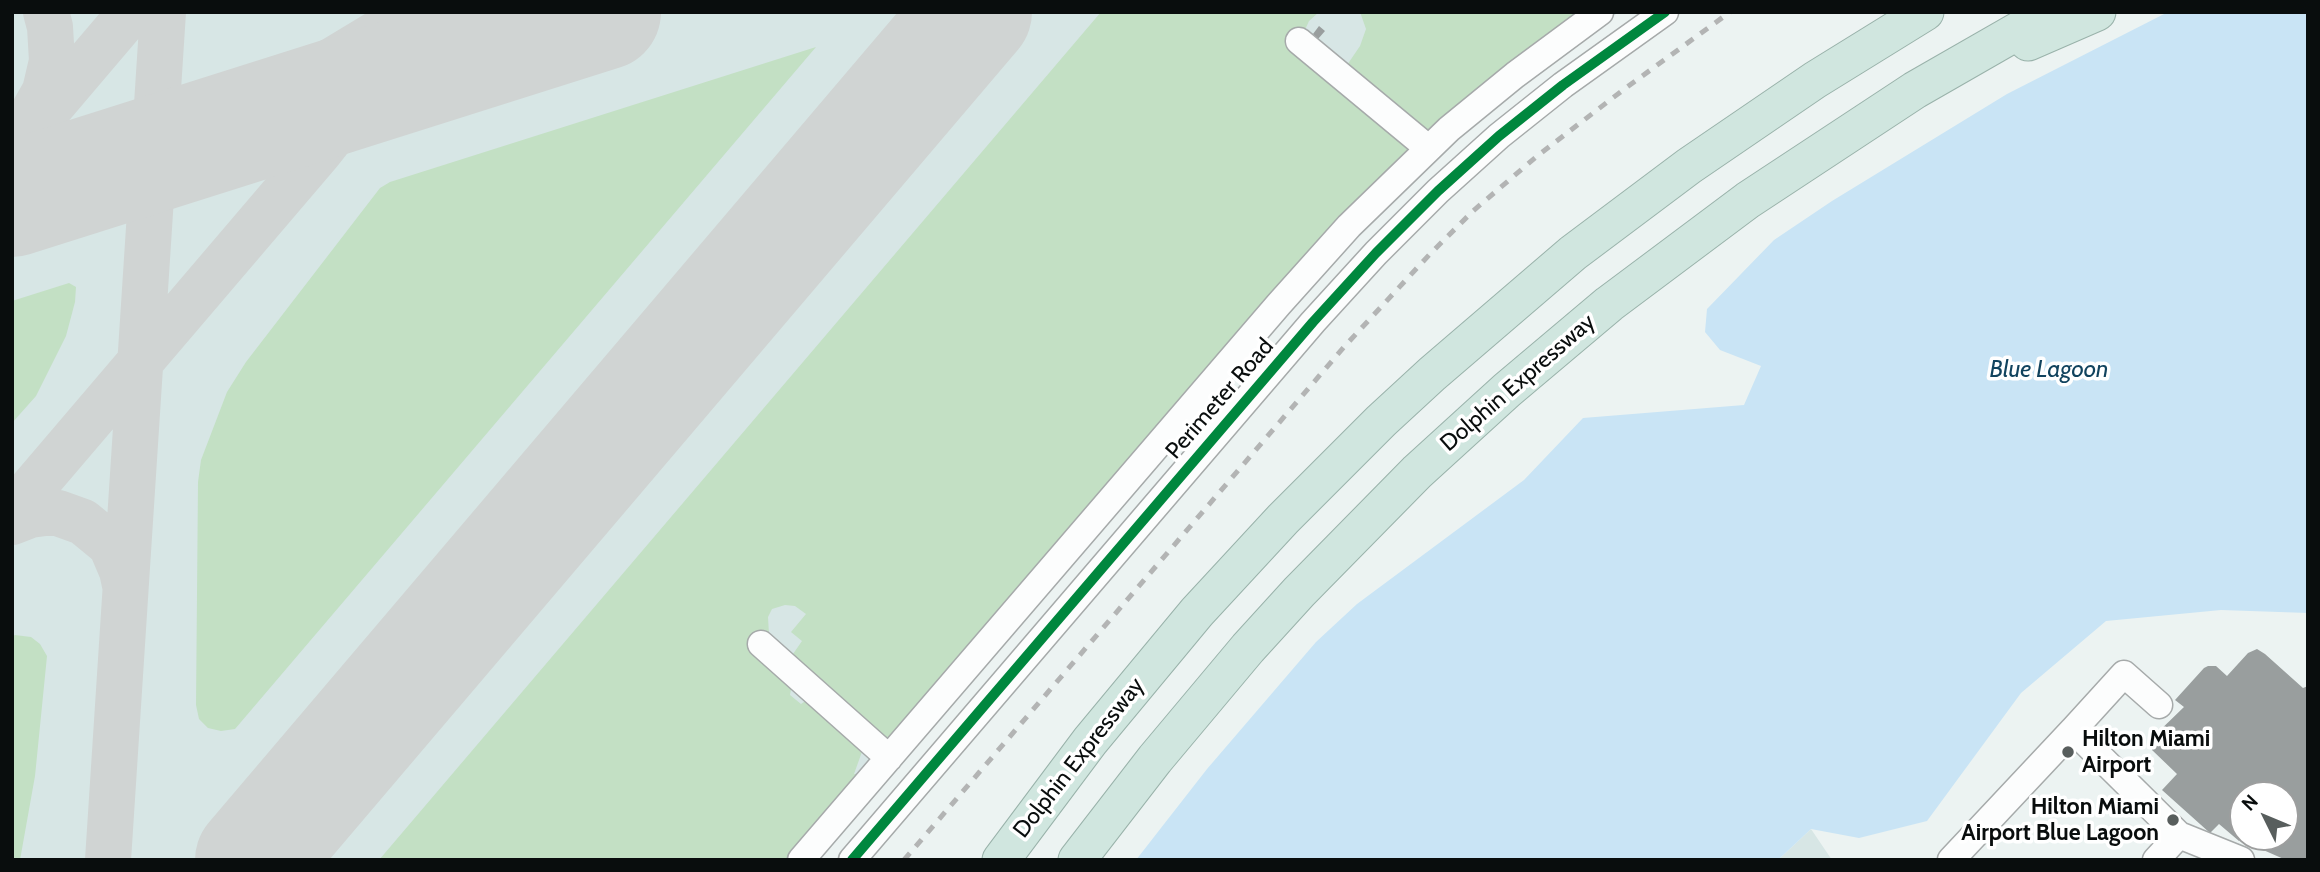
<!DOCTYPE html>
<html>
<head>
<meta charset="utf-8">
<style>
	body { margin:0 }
	#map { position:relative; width:2320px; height:872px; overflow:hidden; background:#ecf3f2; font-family:Cabin,sans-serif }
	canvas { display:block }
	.frame { position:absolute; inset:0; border:14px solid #090d0d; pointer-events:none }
	.north { position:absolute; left:2229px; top:781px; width:70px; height:70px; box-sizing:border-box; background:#fff; border:2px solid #9d9e9e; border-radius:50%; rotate:313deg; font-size:19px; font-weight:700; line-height:28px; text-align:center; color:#090d0d }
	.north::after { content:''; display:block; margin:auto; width:24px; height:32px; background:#585e5d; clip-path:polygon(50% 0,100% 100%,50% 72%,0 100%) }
</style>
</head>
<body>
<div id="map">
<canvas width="2320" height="872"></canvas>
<div class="frame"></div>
<div class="north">N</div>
</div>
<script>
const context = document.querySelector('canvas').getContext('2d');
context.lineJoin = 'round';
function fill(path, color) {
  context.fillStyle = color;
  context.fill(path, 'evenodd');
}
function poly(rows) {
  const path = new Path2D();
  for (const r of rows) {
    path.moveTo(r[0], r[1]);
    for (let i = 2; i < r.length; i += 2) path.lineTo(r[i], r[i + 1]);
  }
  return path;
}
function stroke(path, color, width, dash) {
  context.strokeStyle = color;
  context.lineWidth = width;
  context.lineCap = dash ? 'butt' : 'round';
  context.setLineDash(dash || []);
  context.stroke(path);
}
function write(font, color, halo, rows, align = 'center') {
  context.font = font + ' Cabin,sans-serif';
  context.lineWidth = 7;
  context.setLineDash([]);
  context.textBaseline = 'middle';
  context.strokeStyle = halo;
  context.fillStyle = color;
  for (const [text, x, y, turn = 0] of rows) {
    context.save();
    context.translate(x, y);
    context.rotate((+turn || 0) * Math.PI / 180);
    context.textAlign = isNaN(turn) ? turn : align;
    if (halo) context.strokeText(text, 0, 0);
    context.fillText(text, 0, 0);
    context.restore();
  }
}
fill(poly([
	[12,12,1619,12,1517,85,1387,201,815,860,12,860],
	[1811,829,1832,860,1778,860]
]), '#d7e6e5');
fill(poly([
	[1101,12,1319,12,1309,21,1304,32,1413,146,890,745,792,665,793,654,802,641,791,632,806,614,795,606,785,605,772,609,768,617,769,634,792,684,790,695,801,704,807,700,863,749,854,774,865,773,790,860,379,860],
	[1360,12,1586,12,1425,136,1343,71,1360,46,1366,29],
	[816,47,235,729,221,731,208,728,199,719,196,705,198,482,201,460,227,392,246,362,380,188,390,182],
	[69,283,76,287,75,302,66,336,36,396,12,423,12,301],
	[15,635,31,637,40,644,47,656,35,776,20,860,12,860,12,637]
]), '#c3e0c4');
fill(poly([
	[2168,12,2308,12,2308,613,2221,610,2106,621,2021,693,1927,821,1859,838,1811,829,1778,860,1136,860,1207,769,1316,642,1357,604,1524,480,1583,418,1744,405,1761,366,1720,350,1705,332,1707,309,1774,240,1832,201,2007,94]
]), '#c9e4f5');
stroke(poly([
	[32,114,45,91,52,61,50,27,46,12],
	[12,152,131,12],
	[153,155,325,65,383,30,408,12],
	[12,512,320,151,430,12],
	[12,522,30,515,45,513,58,513,83,522,111,545,122,571,125,585],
	[108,860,163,12]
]), '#d0d4d3', 46);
stroke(poly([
	[12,199,603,12],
	[253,860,974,12]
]), '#d0d4d3', 116);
fill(poly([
	[1319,26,1325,31,1318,39,1313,34],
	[2257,649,2265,654,2303,688,2308,686,2308,860,2286,860,2261,849,2248,837,2285,837,2285,795,2243,795,2243,836,2239,841,2219,824,2210,833,2162,790,2177,774,2152,750,2153,737,2184,707,2175,700,2204,668,2208,666,2216,666,2227,676,2248,653]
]), '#999e9e');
const minor = poly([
	[1299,41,1428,148],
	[761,644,889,758],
	[2073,730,2124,674,2159,705],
	[801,860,1279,304,1349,226,1449,129,1515,75,1600,12],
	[852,860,1313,322,1376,253,1438,191,1499,136,1563,85,1665,12],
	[1951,860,2073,730,2179,835,2241,860],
	[2156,860,2179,835]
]);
const highway = poly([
	[2028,42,2097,12],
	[1001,860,1090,741,1197,612,1283,519,1381,421,1432,374,1573,253,1689,166,1815,80,1925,12],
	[1077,860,1155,759,1248,648,1299,592,1417,472,1507,390,1609,304,1748,200,1915,90,2051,12]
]);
stroke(minor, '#a6aaaa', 29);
stroke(highway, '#99b2aa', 39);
stroke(minor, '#fcfdfd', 26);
stroke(highway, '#d0e6df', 37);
stroke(poly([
	[904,860,1344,347,1429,255,1473,211,1536,157,1623,90,1730,12]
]), '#b3b4b4', 5, [9, 9]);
stroke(poly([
	[852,860,1313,322,1376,253,1438,191,1499,136,1563,85,1665,12]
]), '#00873e', 10);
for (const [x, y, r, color] of [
	[2068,752,7,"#585e5d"],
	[2173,820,7,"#585e5d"]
]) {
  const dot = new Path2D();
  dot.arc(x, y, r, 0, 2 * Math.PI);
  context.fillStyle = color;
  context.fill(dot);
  stroke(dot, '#fff', 2.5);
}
write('23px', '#090d0d', '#fff', [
	["Dolphin Expressway",1518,383,-41],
	["Perimeter Road",1220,399,-49],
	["Dolphin Expressway",1079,758,-52]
]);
write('bold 23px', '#090d0d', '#fff', [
	["Hilton Miami",2082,739],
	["Airport",2082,765],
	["Hilton Miami",2159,807,"right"],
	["Airport Blue Lagoon",2159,833,"right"]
], 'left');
write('italic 24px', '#11435e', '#fff', [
	["Blue Lagoon",2049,370]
]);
</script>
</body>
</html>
